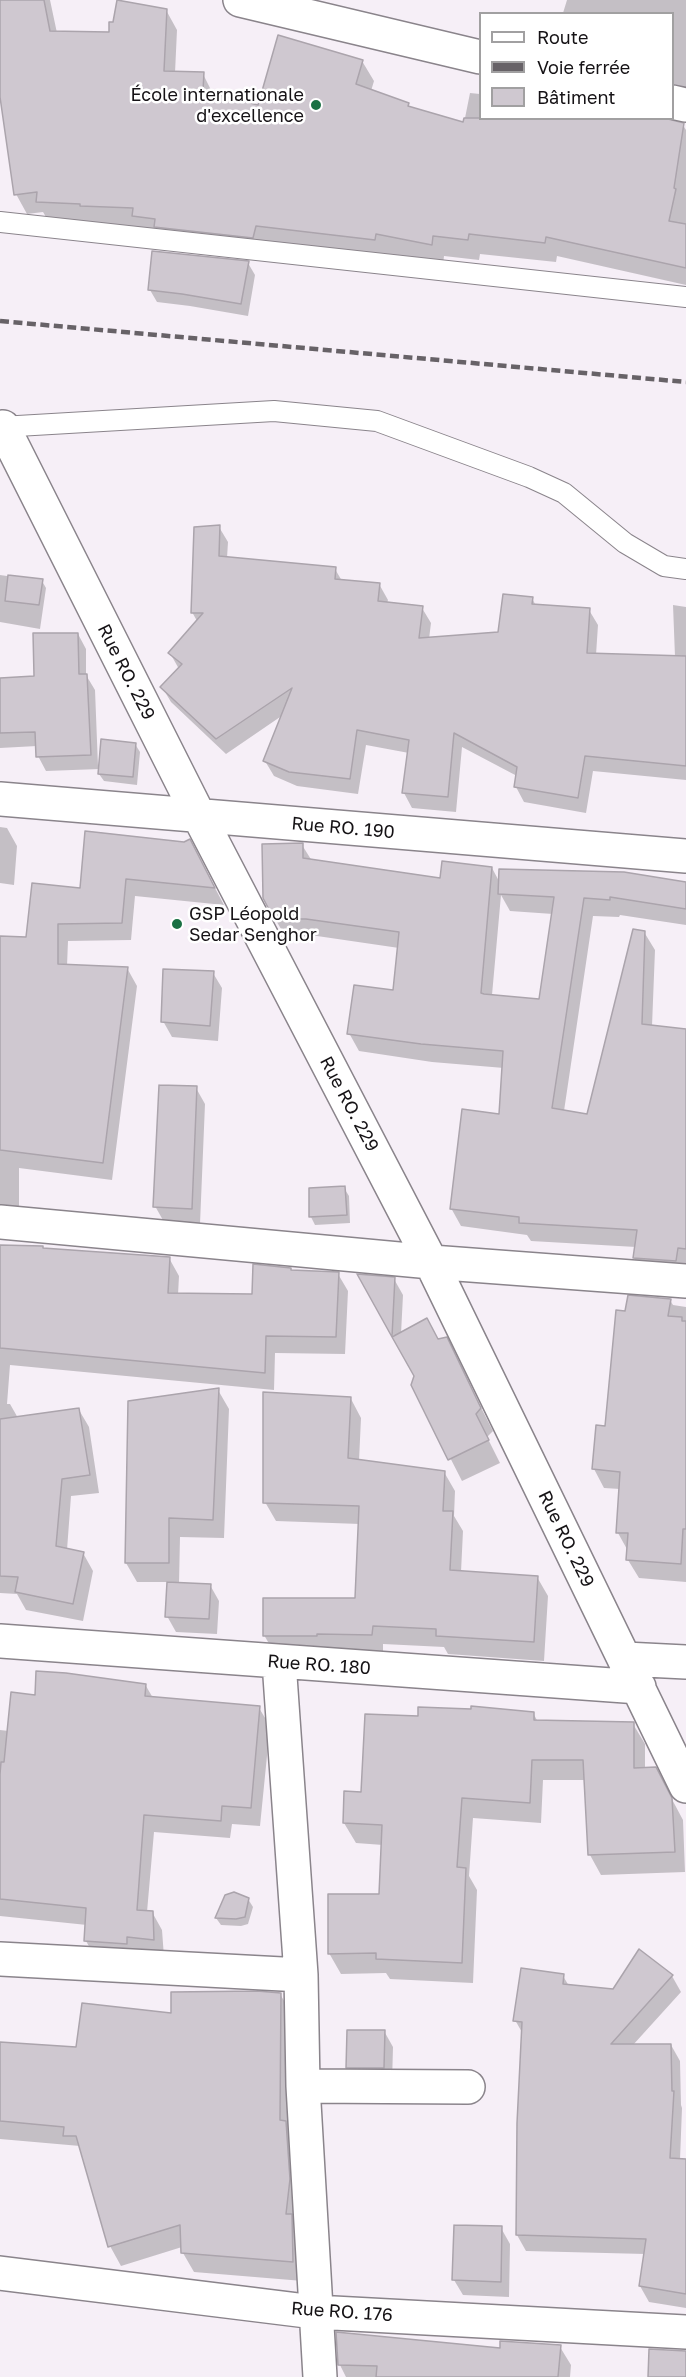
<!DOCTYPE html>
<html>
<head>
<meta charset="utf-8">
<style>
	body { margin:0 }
	#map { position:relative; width:686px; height:2377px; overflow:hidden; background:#f6eff7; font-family:"Golos Text",sans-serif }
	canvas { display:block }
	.legend { position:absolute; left:479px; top:12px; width:195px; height:108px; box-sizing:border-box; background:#fff; border:2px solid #a1a0a1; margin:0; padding:8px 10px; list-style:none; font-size:18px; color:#151215 }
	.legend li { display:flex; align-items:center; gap:12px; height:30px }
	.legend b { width:30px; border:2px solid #a1a0a1 }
</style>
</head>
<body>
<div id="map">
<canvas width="686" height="2377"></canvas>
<ul class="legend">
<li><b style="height:8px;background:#fff"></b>Route</li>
<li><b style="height:8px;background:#676267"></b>Voie ferrée</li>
<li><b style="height:16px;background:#cfc8d0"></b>Bâtiment</li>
</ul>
</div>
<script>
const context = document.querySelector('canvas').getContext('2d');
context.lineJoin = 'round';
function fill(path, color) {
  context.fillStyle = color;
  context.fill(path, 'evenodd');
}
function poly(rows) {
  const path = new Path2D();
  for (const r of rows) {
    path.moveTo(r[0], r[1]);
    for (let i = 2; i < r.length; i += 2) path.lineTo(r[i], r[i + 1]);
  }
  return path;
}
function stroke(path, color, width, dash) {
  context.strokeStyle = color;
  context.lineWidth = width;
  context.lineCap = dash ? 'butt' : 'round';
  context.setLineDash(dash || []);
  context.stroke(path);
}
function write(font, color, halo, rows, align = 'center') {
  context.font = font + ' "Golos Text",sans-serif';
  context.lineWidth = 5;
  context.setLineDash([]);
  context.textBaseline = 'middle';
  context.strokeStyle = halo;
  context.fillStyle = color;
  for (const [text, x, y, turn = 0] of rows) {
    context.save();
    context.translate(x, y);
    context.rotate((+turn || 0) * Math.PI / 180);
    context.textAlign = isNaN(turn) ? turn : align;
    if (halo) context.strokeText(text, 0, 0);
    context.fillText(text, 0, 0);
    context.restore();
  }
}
fill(poly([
	[0,0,50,0,57,33,110,34,166,10,177,30,175,73,203,74,214,96,259,107,362,61,374,81,371,91,408,105,410,108,464,123,470,93,480,94,480,118,683,125,686,130,686,285,557,256,556,262,480,254,479,260,444,256,443,265,387,254,386,260,145,236,140,227,93,226,49,222,43,212,27,214,16,194,0,87],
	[567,0,686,0,686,104,672,107,672,14,563,13],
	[248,263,255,275,248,316,190,306,157,302,150,290],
	[219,527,228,542,227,558,335,569,342,581,379,584,388,600,387,603,422,608,431,623,429,639,500,634,532,598,536,606,589,610,598,625,596,655,675,657,673,605,686,607,686,780,593,771,586,813,524,802,516,787,517,776,462,747,456,812,412,808,404,793,409,753,366,745,358,794,297,786,274,776,265,761,283,715,226,754,171,702,162,687,179,669,170,653,197,621,192,612],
	[0,575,42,581,46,588,40,629,0,622],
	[78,634,86,649,86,675,95,690,98,766,135,744,140,752,137,785,104,781,99,774,100,769,46,771,38,756,37,746,0,748,0,679,36,678],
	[0,827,7,828,17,846,14,885,0,883],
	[302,845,312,861,442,879,492,868,500,883,686,884,686,925,620,915,619,917,593,916,564,1111,588,1116,644,932,655,950,652,1026,686,1031,686,1276,645,1276,634,1258,636,1247,531,1241,527,1235,461,1226,451,1208,501,1116,504,1068,432,1062,359,1051,349,1033,394,992,399,948,317,936,286,937,275,919],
	[501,895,510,911,553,914,540,1001,492,995],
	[199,858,224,905,135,896,131,940,68,941,67,966,127,968,137,986,112,1180,19,1168,19,1208,0,1225,0,937,27,938,81,890],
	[213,973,222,988,218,1041,172,1037,163,1021],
	[196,1088,205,1104,200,1224,164,1222,155,1206],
	[344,1188,349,1196,350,1223,315,1225,311,1217],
	[0,1247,169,1258,179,1276,178,1295,253,1296,291,1272,338,1274,348,1291,345,1354,275,1353,274,1390,10,1365,7,1404,10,1404,18,1418,79,1410,89,1427,99,1493,71,1496,67,1550,83,1553,93,1571,83,1621,26,1610,17,1594,0,1593],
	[360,1276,394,1279,403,1295,401,1334,438,1341,446,1339,493,1431,487,1437,500,1463,462,1481,413,1385,416,1376],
	[670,1300,673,1305,686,1307,686,1582,639,1578,628,1560,628,1551,618,1533,620,1489,604,1488,594,1469,606,1427,627,1313],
	[218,1390,229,1409,224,1538,180,1537,179,1584,210,1585,219,1601,217,1634,176,1632,167,1616,168,1582,137,1582,126,1563],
	[351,1399,361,1418,359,1461,444,1472,455,1491,454,1516,463,1531,461,1572,537,1577,548,1596,544,1661,448,1654,444,1647,383,1644,383,1654,275,1654,264,1635,356,1600,360,1524,276,1521,265,1502],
	[146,1686,153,1698,259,1708,270,1726,260,1826,232,1824,230,1838,154,1832,147,1912,152,1912,162,1930,164,1957,96,1959,86,1941,87,1925,0,1916,0,1730,9,1731,37,1697],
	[533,1713,538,1722,633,1724,645,1744,645,1769,667,1790,683,1820,685,1872,601,1875,590,1855,586,1780,543,1780,541,1823,473,1818,469,1876,477,1890,473,1983,390,1979,386,1973,341,1974,329,1953,381,1896,383,1845,356,1843,344,1823,363,1794,419,1718],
	[248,1899,253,1907,248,1924,241,1926,221,1925,216,1918],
	[563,1976,569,1986,614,1991,672,1976,681,1992,633,2045,671,2045,680,2061,681,2105,682,2108,680,2160,686,2160,686,2308,649,2302,640,2286,645,2254,526,2251,517,2235,523,2034,515,2020],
	[280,1994,292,2014,303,2281,194,2272,183,2253,182,2247,121,2266,110,2246,80,2146,0,2139,0,2043,73,2049,172,2015],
	[384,2031,393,2047,392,2083,357,2083,348,2067],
	[501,2228,510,2244,509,2297,463,2295,454,2280],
	[560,2347,571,2365,570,2377,346,2377,340,2365,501,2349]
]), '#0003');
const building = poly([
	[0,0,44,0,50,31,109,32,109,22,113,22,117,0,167,9,164,71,204,72,203,91,258,105,278,35,363,60,356,84,409,103,408,106,463,122,464,118,664,118,684,123,674,188,676,189,669,221,686,224,686,268,546,237,545,243,469,234,468,240,433,236,432,245,376,234,375,240,256,226,253,238,154,227,155,219,132,216,133,208,80,206,80,204,36,202,37,192,14,195,0,97,0,0],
	[152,251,249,261,241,304,182,294,148,290,152,251],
	[220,525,219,556,336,567,335,579,380,583,378,601,423,606,419,638,498,632,503,594,533,597,532,604,590,608,587,653,686,656,686,766,585,756,578,798,514,787,517,767,454,733,448,797,402,793,409,740,357,730,350,779,289,772,263,761,292,688,216,739,160,687,182,664,168,653,203,613,191,613,194,527,220,525],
	[8,575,43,579,39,605,5,601,8,575],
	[33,633,78,633,79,674,87,674,91,755,36,757,35,732,0,733,0,678,34,676,33,633],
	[101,739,136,743,133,777,98,774,101,739],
	[85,831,184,842,190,839,215,888,126,879,122,923,58,924,58,964,128,967,103,1163,0,1150,0,936,26,937,32,883,80,888,85,831],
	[303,843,303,858,440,878,442,861,492,867,481,993,484,994,539,999,554,897,498,894,499,869,624,872,686,882,686,909,610,897,610,900,584,898,552,1108,587,1114,633,929,645,931,642,1024,686,1029,686,1249,678,1248,676,1261,633,1258,637,1230,519,1223,519,1217,450,1209,462,1109,499,1114,503,1051,421,1044,347,1034,354,985,393,990,399,932,306,919,274,919,263,898,262,844,303,843],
	[163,969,214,971,210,1026,161,1022,163,969],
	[159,1085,197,1086,192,1209,153,1207,159,1085],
	[345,1186,347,1215,309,1217,309,1188,345,1186],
	[0,1245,43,1246,43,1248,170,1257,168,1293,252,1294,253,1264,291,1268,291,1270,339,1272,336,1337,266,1336,265,1373,0,1348,0,1245],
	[357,1274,395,1277,392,1337,357,1274],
	[628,1295,671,1299,668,1316,682,1317,682,1321,686,1321,686,1529,683,1529,681,1564,626,1560,628,1533,616,1533,620,1472,592,1469,596,1425,605,1426,616,1310,625,1311,628,1295],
	[427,1318,438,1339,447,1337,481,1408,476,1414,489,1440,448,1460,411,1385,414,1376,392,1337,427,1318],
	[219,1388,213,1520,169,1518,169,1563,125,1563,128,1401,219,1388],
	[263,1392,351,1397,348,1458,445,1471,443,1511,453,1511,450,1570,538,1576,534,1642,436,1636,436,1629,373,1626,372,1635,317,1634,317,1636,263,1636,263,1598,355,1598,359,1506,263,1503,263,1392],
	[79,1408,90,1475,62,1479,56,1546,84,1552,73,1604,15,1592,18,1577,0,1576,0,1419,79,1408],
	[167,1582,211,1584,209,1619,165,1617,167,1582],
	[36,1671,66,1673,146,1684,145,1696,260,1706,251,1808,222,1806,221,1821,144,1815,137,1910,153,1911,154,1940,127,1937,127,1944,84,1941,86,1908,0,1899,0,1774,1,1762,4,1762,11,1692,35,1695,36,1671],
	[471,1706,534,1712,534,1720,634,1722,634,1768,656,1767,672,1798,675,1852,588,1855,583,1760,532,1760,530,1803,462,1798,457,1867,466,1868,462,1963,376,1959,376,1953,328,1954,328,1894,379,1894,382,1825,343,1823,344,1791,361,1792,365,1714,418,1716,418,1707,471,1709,471,1706],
	[234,1892,249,1898,245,1917,236,1919,215,1918,225,1895,234,1892],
	[639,1949,673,1975,611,2044,671,2044,672,2091,674,2091,670,2158,686,2159,686,2294,639,2286,646,2239,516,2235,517,2123,522,2022,513,2021,521,1968,564,1974,563,1984,613,1989,639,1949],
	[257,1991,281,1993,280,2120,286,2121,290,2179,286,2214,292,2214,293,2262,181,2253,180,2225,108,2247,76,2136,63,2136,64,2127,0,2121,0,2042,76,2047,82,2003,171,2013,171,1992,257,1991],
	[347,2030,385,2030,384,2068,346,2068,347,2030],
	[454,2225,502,2226,501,2282,452,2280,454,2225],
	[336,2332,500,2348,500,2341,561,2345,558,2377,376,2377,377,2366,338,2365,336,2332],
	[649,2349,686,2351,686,2377,648,2377,649,2349]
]);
fill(building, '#cfc8d0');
stroke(building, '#aba4ac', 1.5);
const lane = poly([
	[0,222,686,297],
	[0,427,274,411,377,421,529,477,564,493,625,543,664,566,686,569]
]);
const street = poly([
	[240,0,480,57],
	[672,102,686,105],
	[3,427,199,816,431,1262,686,1786],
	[0,799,686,856],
	[0,1222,431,1262,686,1281],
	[0,1641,639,1687],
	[625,1659,686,1662],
	[279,1662,301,1975,303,2086,320,2377],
	[0,1959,301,1975],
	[303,2086,468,2087],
	[0,2273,315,2312,686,2332]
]);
stroke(lane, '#8a848b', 22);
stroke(street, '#8a848b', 36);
stroke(lane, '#fff', 20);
stroke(street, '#fff', 33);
stroke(poly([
	[0,321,686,382]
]), '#676267', 4.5, [9, 4.5]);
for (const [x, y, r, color] of [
	[316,105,6,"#197043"],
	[177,924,6,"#197043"]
]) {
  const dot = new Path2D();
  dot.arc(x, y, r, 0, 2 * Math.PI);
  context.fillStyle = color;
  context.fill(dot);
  stroke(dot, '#fff', 2);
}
write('18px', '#151215', '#fff', [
	["École internationale",304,95],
	["d'excellence",304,116],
	["GSP Léopold",189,914,"left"],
	["Sedar Senghor",189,935,"left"]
], 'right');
write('18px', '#151215', '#fff', [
	["Rue RO. 229",126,672,63],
	["Rue RO. 190",343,828,5],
	["Rue RO. 229",349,1104,62],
	["Rue RO. 229",566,1539,64],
	["Rue RO. 180",319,1665,4],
	["Rue RO. 176",342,2312,4]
]);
</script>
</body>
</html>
